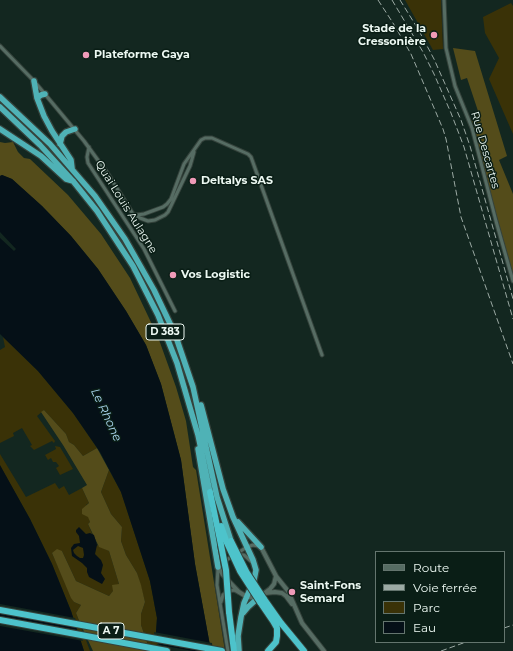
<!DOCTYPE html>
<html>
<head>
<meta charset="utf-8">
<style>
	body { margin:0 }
	#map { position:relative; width:513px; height:651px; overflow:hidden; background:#132720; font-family:Montserrat,sans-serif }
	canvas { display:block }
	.legend { position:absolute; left:375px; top:551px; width:130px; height:92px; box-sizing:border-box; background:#0a1e16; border:1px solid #64756e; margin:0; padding:5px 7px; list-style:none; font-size:12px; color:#ecf8f2 }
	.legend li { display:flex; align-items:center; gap:8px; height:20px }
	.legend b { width:20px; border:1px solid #64756e }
</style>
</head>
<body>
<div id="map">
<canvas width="513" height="651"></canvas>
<ul class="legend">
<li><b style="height:5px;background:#566c63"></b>Route</li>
<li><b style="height:5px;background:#9caaa4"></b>Voie ferrée</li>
<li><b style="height:11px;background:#3a3207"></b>Parc</li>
<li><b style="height:11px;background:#051017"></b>Eau</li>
</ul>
</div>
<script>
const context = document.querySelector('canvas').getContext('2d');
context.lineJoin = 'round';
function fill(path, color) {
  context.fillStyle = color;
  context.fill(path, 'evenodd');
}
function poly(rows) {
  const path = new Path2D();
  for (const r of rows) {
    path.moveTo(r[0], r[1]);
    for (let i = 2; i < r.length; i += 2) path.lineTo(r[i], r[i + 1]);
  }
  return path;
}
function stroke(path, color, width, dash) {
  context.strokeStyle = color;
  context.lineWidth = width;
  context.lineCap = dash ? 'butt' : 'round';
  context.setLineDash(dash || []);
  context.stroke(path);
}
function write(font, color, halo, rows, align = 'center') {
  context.font = font + ' Montserrat,sans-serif';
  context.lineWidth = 3;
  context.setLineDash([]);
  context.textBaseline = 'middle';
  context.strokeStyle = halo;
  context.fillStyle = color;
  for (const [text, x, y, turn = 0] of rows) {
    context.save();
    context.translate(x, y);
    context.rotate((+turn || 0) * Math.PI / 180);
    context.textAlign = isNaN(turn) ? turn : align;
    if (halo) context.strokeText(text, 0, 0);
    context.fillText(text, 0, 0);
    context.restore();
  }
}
fill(poly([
	[405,0,441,0,443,49,433,50],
	[511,3,513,6,513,134,489,79,499,58,485,33,483,17],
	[3,337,38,371,73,413,97,448,83,456,74,445,69,442,66,434,44,410,37,416,55,441,54,443,52,441,34,450,30,446,32,445,22,428,13,433,14,436,0,443,0,350,5,347],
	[55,446,60,447,73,469,60,475,56,468,59,466,56,462,53,462,51,458,48,460,45,455,56,449],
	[0,454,26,497,55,483,59,489,64,486,69,495,82,488,89,503,86,505,90,522,88,524,97,545,109,551,119,584,109,596,76,581,62,551,52,553,74,602,81,605,76,613,90,651,84,651,71,611,52,564,30,519,0,466],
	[109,470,121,492,150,581,157,618,156,632,160,651,150,651,141,625,141,614,145,602,137,573,126,555,121,541,122,527,111,514,101,492]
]), '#3a3207');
fill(poly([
	[453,48,475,51,507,156,499,160,513,194,513,275,481,160,476,134,471,120,479,114,467,78,461,80],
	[0,142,5,143,13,142,18,152,24,158,30,159,68,195,101,234,130,278,158,337,176,387,186,421,193,467,196,470,225,651,211,651,195,564,181,460,161,384,146,345,126,311,98,269,71,236,42,206,12,179,2,175,0,176],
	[44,410,66,434,69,442,74,445,83,456,97,448,109,470,101,492,111,514,122,527,121,541,126,555,137,573,141,585,145,602,141,614,141,625,150,651,93,651,80,623,76,613,81,605,74,602,71,598,52,553,57,549,62,551,76,581,109,596,113,591,112,585,119,584,109,551,99,547,88,524,90,522,88,517,82,514,82,509,89,503,82,488,87,485,63,445,41,412]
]), '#544c1a');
fill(poly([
	[2,175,12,179,42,206,71,236,98,269,126,311,146,345,161,384,181,460,195,564,211,651,160,651,156,632,157,618,150,581,121,492,100,452,73,413,38,371,0,334,0,238,14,251,16,249,0,232,0,176],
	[0,465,30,519,52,564,71,611,84,651,0,651],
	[79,527,86,534,90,533,94,535,97,545,95,554,101,560,103,565,101,573,105,579,102,584,89,577,87,572,87,568,82,563,72,556,71,548,74,544,80,543,79,536,76,532,76,530],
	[78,546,83,548,84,555,83,558,80,558,77,556,74,553,73,550]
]), '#051017');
fill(poly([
	[0,604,75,618,79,628,0,614],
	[0,616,79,630,83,641,0,626],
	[154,632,212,643,213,651,200,651,156,643],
	[157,644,160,645,193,651,158,651]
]), '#132720');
const minor = poly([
	[444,0,446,48,455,86,472,128,496,221,513,281],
	[0,46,34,81,84,141,108,174,133,214,140,218,148,221,155,220,165,215,168,212,190,166,194,152],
	[89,147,87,157,88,163,144,249,175,311],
	[133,214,137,215,144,214,163,207,167,204,171,199,184,164,201,140,205,138,212,138,248,154,251,157,322,355],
	[237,555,244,555,252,562],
	[225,561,247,547,253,545,258,546],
	[218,568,217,585,228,651],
	[221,602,223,595,228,591,234,590,238,592]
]);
const tertiary = poly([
	[261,547,276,576,288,591,302,623,324,651],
	[218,567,223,575,239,592,247,597,258,598,270,589,274,584,276,576],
	[265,593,275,592,282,593,286,596,292,604]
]);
const trunk = poly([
	[34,81,37,98,44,116,52,131,71,160,72,168],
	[0,97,50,144,95,196,125,239,154,290,175,334,193,387,217,497,231,541],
	[37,98,41,95,45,94],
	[0,107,40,145,73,181,97,211,133,266,158,315,177,363,198,435,210,492],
	[0,129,41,156,66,179,73,181],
	[60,144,62,136,66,132,75,129],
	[201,405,223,489,233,517,253,560,256,570,254,580,244,603,241,617,238,636,239,651],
	[198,449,218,567],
	[238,522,261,547],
	[243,613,248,607,258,598]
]);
const motorway = poly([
	[210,492,221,545],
	[221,526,227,543],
	[264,599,281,623,304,651],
	[260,602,273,621,277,628,277,636,276,642,268,651],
	[0,610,222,651],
	[229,612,234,651],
	[0,620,167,651]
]);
stroke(minor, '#35433c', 5);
stroke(tertiary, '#35433c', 6);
stroke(trunk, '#35433c', 8);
stroke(motorway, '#35433c', 8);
stroke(minor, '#566c63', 3);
stroke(tertiary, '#566c63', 4);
stroke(trunk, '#4fb2b6', 5.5);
stroke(motorway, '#4dc3cb', 6);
stroke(poly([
	[378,0,393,23,411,54,443,129,446,139,461,217,513,364],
	[392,0,423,52,434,74,451,113,464,147,513,319],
	[400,0,418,29,434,59,461,120,470,146,513,299],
	[504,628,513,625],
	[441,651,466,642]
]), '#9caaa4', 1, [6, 3]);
const motorwayBridge = poly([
	[231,541,247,573,264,599],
	[227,543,240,571,260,602],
	[221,545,226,570,229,612]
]);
stroke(motorwayBridge, '#35433c', 8, []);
stroke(motorwayBridge, '#4dc3cb', 6);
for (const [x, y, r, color] of [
	[434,35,4,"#ef9ab8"],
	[86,55,4,"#ef9ab8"],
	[193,181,4,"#ef9ab8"],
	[173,275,4,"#ef9ab8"],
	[292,592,4,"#ef9ab8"]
]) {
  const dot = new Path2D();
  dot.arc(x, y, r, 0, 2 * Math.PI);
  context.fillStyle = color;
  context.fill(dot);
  stroke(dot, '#0a1e16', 1.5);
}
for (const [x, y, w] of [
	[165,332,38],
	[111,631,26]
]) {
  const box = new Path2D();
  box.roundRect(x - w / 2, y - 8, w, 16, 3);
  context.fillStyle = '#0a1e16';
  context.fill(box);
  stroke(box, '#ecf8f2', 1);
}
write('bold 10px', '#ecf8f2', null, [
	["D 383",165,332],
	["A 7",111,631]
]);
write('bold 11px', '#ecf8f2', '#0a1e16', [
	["Stade de la",426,29,"right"],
	["Cressonière",426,42,"right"],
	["Plateforme Gaya",94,55],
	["Deltalys SAS",201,181],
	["Vos Logistic",181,275],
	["Saint-Fons",300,586],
	["Semard",300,599]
], 'left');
write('11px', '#ecf8f2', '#0a1e16', [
	["Rue Descartes",485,150,74],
	["Quai Louis Aulagne",126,207,58]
]);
write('italic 12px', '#abd6f0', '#0a1e16', [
	["Le Rhone",106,415,65]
]);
</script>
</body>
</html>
